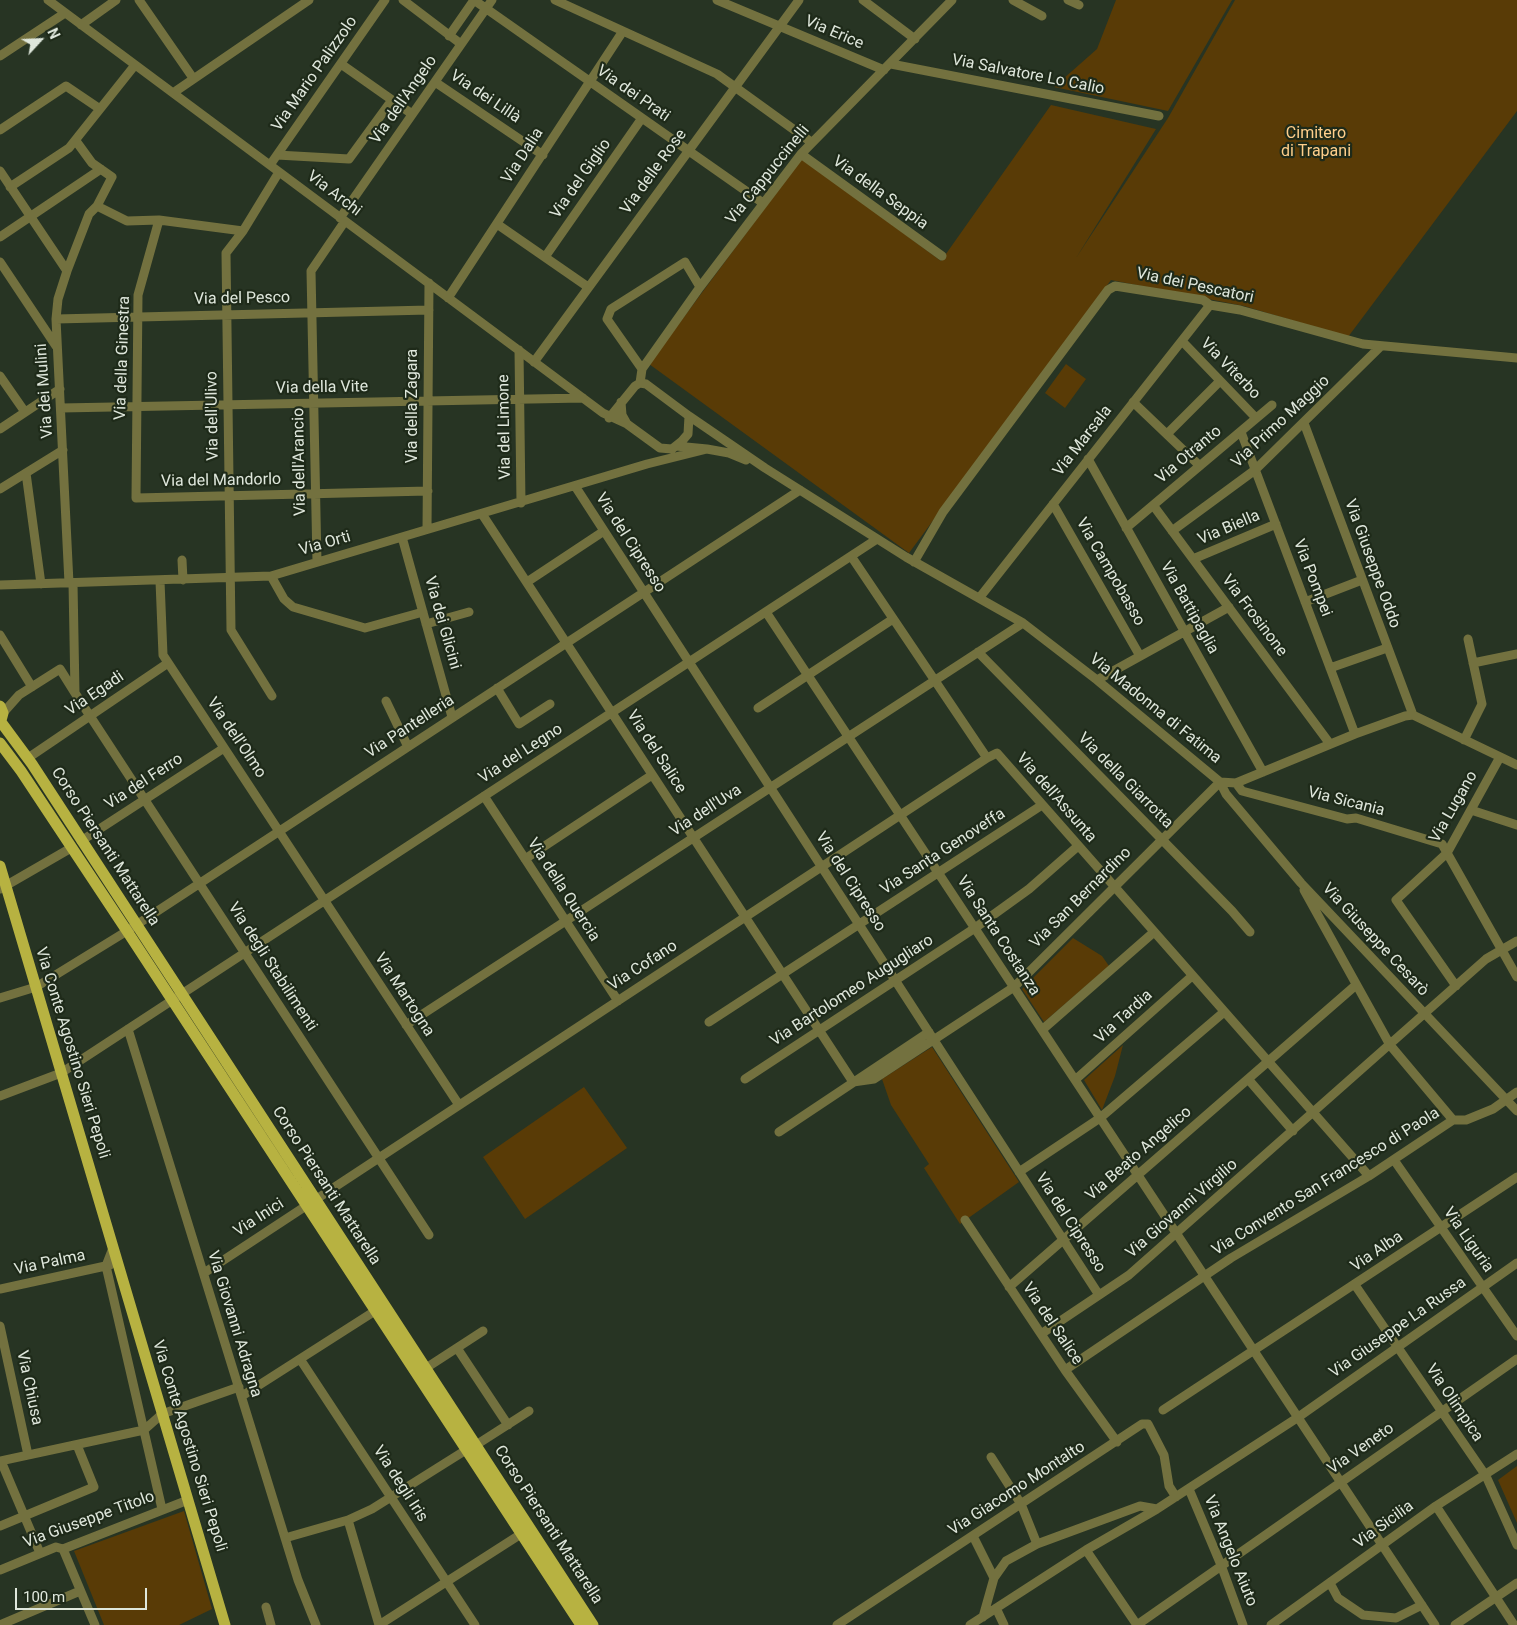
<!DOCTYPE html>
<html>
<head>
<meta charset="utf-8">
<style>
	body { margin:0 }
	#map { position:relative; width:1517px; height:1625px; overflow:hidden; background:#273423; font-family:Roboto,sans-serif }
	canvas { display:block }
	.north { position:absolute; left:15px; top:15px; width:50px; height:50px; -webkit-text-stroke:4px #1e2a19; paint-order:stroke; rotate:65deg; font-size:14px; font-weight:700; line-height:20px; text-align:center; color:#dfe7dc }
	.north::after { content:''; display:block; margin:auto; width:18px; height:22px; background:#dfe7dc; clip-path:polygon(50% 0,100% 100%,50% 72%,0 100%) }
	.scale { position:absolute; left:15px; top:1588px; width:132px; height:22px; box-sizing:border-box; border:2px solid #dfe7dc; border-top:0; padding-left:6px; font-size:15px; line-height:18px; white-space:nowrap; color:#dfe7dc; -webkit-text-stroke:4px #1e2a19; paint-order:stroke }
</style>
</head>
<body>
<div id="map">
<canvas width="1517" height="1625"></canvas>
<div class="north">N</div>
<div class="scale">100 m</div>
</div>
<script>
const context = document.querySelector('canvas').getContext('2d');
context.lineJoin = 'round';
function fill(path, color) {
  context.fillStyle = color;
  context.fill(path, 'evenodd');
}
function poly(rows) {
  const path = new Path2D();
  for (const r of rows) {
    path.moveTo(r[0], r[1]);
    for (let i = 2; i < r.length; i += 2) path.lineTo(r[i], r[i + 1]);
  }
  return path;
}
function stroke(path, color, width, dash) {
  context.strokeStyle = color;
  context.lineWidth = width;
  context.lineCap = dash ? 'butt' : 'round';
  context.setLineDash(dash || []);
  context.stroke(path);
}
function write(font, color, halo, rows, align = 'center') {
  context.font = font + ' Roboto,sans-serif';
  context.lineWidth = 4.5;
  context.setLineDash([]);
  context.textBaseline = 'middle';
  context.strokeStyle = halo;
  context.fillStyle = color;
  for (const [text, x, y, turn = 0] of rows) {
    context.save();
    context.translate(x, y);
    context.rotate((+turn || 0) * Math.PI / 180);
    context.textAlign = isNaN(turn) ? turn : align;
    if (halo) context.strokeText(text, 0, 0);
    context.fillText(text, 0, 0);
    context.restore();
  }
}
fill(poly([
	[1116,0,1232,0,1168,111,1054,87,1097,49],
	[1235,0,1517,0,1517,111,1348,337,1244,306,1111,280,909,553,649,364,802,158,941,261,1051,105,1156,129,1076,258,1168,118],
	[1066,364,1086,379,1065,408,1045,393],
	[1073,938,1102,956,1109,966,1044,1022,1022,989],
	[1123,1045,1115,1076,1102,1110,1084,1080],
	[932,1047,1019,1182,960,1224,924,1168,929,1164,891,1105,882,1079],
	[584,1087,627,1148,525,1219,483,1157],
	[1517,1466,1517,1523,1498,1480],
	[184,1511,212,1609,179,1625,104,1625,74,1551]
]), '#593b06');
stroke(poly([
	[48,0,603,413,627,424],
	[139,0,193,78],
	[403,0,461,44],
	[555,0,717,74,811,142],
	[717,0,884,70],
	[863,0,915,39],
	[1013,0,1042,16],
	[1068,0,1079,5],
	[81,25,116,0],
	[449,36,474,0,763,203],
	[0,56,65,13],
	[341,64,412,114],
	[891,64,1159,116],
	[435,82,543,155],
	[173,93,309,0],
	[0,130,66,86,100,109],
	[76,141,92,163,112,177,97,206,127,221,159,220,243,231],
	[801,154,942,256],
	[277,155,349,159,392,100],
	[270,165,385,0],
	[0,171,67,271],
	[10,187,69,148,135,65],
	[340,218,492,0],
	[159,220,138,295,136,498,428,491],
	[497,224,588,287],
	[0,237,101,169],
	[545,257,642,118],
	[0,262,56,346],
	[448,298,623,31],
	[56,319,429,310],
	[1182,341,1256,418],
	[519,350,521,503],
	[534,362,799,0],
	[642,369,700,287,801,154,952,0],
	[0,376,25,412],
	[640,383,642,369,607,319,611,309,685,262,700,287],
	[621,402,622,415,627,424,660,448,672,449,682,441,688,434,689,416],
	[1133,402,1200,466],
	[61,408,583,398],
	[609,418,635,386,640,383,646,384,689,416,765,468,906,557,1023,623,1097,680,1220,782,1236,783,1355,734,1405,716,1413,715,1517,765],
	[1304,423,1413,715],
	[0,429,60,389],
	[1241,432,1355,734],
	[1167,434,1220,381],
	[676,446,707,449,729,453,746,460],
	[1088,459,1263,772],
	[26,473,41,584],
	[575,486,1099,1295],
	[0,489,63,450],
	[1053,504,1140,656],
	[1153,505,1330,744],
	[482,514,853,1082],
	[1126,528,1272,405],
	[427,529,429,283],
	[1172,531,1255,470,1381,346],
	[402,537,452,717],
	[851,556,987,758,997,753,1369,1176],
	[1193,559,1276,524],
	[182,560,183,580],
	[317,562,311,271,345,221],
	[914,562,943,512,1108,290,1115,286,1203,300,1210,305,1240,310,1363,344,1517,358],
	[271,576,284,599,293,607,365,628,423,612],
	[160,581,163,655,459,1105],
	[527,582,604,531],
	[69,583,56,319,58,299,67,271,89,214,97,206],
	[73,583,75,693,429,1235],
	[0,585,271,576,647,464,707,449],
	[980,597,1210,305],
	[1305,602,1362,580],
	[766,612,1435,1625],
	[426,624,469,612],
	[0,635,32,687],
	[978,652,1232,911,1250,932],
	[1473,663,1517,654],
	[1330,668,1387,648],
	[1097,680,1229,607],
	[497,688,519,724,550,704],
	[272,696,231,630,226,253,243,231,279,172],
	[386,701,408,747],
	[758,708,893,619],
	[3,713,19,695,60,669,75,693],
	[1464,740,1482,704,1468,639],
	[28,758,168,663],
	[1220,782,1226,794,1301,883,1517,1111],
	[1236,783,1242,791,1347,819,1356,818,1442,844,1517,977],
	[484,796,618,1001],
	[1471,810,1517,825],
	[81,841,224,748],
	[525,859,652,775],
	[0,889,71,848],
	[1304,890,1390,1045,1453,1120],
	[1456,986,1396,900,1447,853,1500,757],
	[0,998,36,987,127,931,800,490],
	[709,1022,1042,805],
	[406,1025,1023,623],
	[128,1029,298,1580,316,1625],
	[1042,1030,1154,932],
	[745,1079,975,928,1029,889,1078,846],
	[1248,1079,1293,1131],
	[1075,1080,1192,976],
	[853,1082,874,1079,1014,987,1220,782],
	[0,1096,61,1073,877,539],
	[1453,1120,1466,1120,1493,1109,1517,1092],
	[779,1132,929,1032],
	[1394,1160,1517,1336],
	[1019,1172,1100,1118,1224,1012],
	[965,1220,1065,1370,1117,1442],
	[113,1248,106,1266,162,1509],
	[204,1273,987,758],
	[1355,1285,1486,1476,1517,1545],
	[1009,1287,1356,985],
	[0,1289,110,1265],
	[0,1326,28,1455],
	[1041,1334,1129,1275,1486,959,1517,941],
	[457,1348,508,1425],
	[300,1359,475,1625],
	[426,1368,483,1331],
	[1065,1370,1231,1258,1369,1176,1453,1120],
	[242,1396,375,1311],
	[1163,1410,1517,1177],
	[476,1445,529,1411],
	[991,1457,1021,1504,1037,1544],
	[0,1461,144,1430,162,1414,239,1387],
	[1,1461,40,1553],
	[1189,1489,1221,1565,1243,1625],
	[1436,1506,1514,1625],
	[348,1520,379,1625],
	[0,1526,94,1487,77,1445],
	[973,1536,994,1578],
	[285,1538,348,1520,372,1509,466,1450],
	[63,1549,95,1625],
	[1086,1550,1137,1625],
	[0,1570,56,1547,63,1549,188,1500],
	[1330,1583,1338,1598,1363,1615,1396,1618,1422,1605],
	[266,1607,271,1625],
	[996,1608,1004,1625],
	[983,1617,994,1578,1006,1561,1037,1544,1140,1506,1157,1509],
	[0,1625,80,1591],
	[379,1625,521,1534],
	[837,1625,1142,1424,1148,1424,1164,1455,1169,1486,1176,1497],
	[970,1625,1086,1550,1157,1509,1297,1418,1517,1263],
	[1137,1625,1517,1359],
	[1271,1625,1436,1506,1517,1454],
	[1455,1625,1517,1583]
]), '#73713f', 9);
stroke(poly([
	[0,706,3,713,0,724],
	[1,722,32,764,593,1625],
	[0,743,21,771,127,931,581,1625],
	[0,866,225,1625]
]), '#b7b241', 11);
write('16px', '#dfe7dc', '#1e2a19', [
	["Via Erice",834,33,23],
	["Via Mario Palizzolo",315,74,-55],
	["Via Salvatore Lo Calio",1028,75,11],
	["Via dei Prati",633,94,35],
	["Via dei Lillà",485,97,34],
	["Via dell'Angelo",404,100,-55],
	["Via Dalia",523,156,-57],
	["Via delle Rose",654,172,-54],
	["Via Cappuccinelli",768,175,-51],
	["Via del Giglio",581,179,-55],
	["Via della Seppia",880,193,36],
	["Via Archi",334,194,37],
	["Via dei Pescatori",1195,286,12],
	["Via del Pesco",242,299,-1],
	["Via della Ginestra",123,358,-88],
	["Via Viterbo",1230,369,46],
	["Via della Vite",322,388,-1],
	["Via dei Mulini",45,391,-94],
	["Via della Zagara",413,406,-90],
	["Via dell'Ulivo",213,416,-91],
	["Via Primo Maggio",1281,422,-43],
	["Via del Limone",505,427,-91],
	["Via Marsala",1083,441,-52],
	["Via Otranto",1189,455,-40],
	["Via dell'Arancio",300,462,-91],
	["Via del Mandorlo",221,481,-1],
	["Via Biella",1229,528,-23],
	["Via del Cipresso",630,543,57],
	["Via Orti",325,544,-16],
	["Via Giuseppe Oddo",1372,564,70],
	["Via Campobasso",1110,572,60],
	["Via Pompei",1312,578,69],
	["Via Battipaglia",1189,608,61],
	["Via Frosinone",1254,616,53],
	["Via dei Glicini",442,623,74],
	["Via Egadi",95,694,-34],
	["Via Madonna di Fatima",1155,709,39],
	["Via Pantelleria",410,727,-33],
	["Via dell'Olmo",236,738,56],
	["Via del Salice",656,752,57],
	["Via del Legno",521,754,-33],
	["Via della Giarrotta",1125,781,45],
	["Via del Ferro",144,782,-33],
	["Via dell'Assunta",1056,798,49],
	["Via Sicania",1346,802,14],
	["Via Lugano",1454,807,-60],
	["Via dell'Uva",706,811,-33],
	["Corso Piersanti Mattarella",105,847,57],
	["Via Santa Genoveffa",943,852,-33],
	["Via del Cipresso",850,882,57],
	["Via della Quercia",563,890,57],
	["Via San Bernardino",1081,898,-45],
	["Via Santa Costanza",998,936,57],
	["Via Giuseppe Cesarò",1375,940,47],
	["Via Cofano",643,966,-33],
	["Via degli Stabilimenti",272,967,57],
	["Via Bartolomeo Augugliaro",852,991,-33],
	["Via Martogna",404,995,57],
	["Via Tardia",1124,1017,-42],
	["Via Conte Agostino Sieri Pepoli",72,1053,73],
	["Via Beato Angelico",1139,1154,-41],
	["Via Convento San Francesco di Paola",1326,1182,-32],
	["Corso Piersanti Mattarella",326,1186,57],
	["Via Giovanni Virgilio",1182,1209,-41],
	["Via Inici",259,1218,-33],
	["Via del Cipresso",1070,1223,57],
	["Via Liguria",1468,1240,55],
	["Via Alba",1377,1252,-34],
	["Via Palma",50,1263,-12],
	["Via Giovanni Adragna",234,1324,73],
	["Via del Salice",1052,1324,56],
	["Via Giuseppe La Russa",1398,1328,-35],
	["Via Chiusa",29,1388,78],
	["Via Olimpica",1454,1403,56],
	["Via Conte Agostino Sieri Pepoli",189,1446,73],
	["Via Veneto",1361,1449,-35],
	["Via degli Iris",400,1484,57],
	["Via Giacomo Montalto",1017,1489,-33],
	["Via Giuseppe Titolo",89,1520,-20],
	["Corso Piersanti Mattarella",548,1525,57],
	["Via Sicilia",1384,1525,-36],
	["Via Angelo Aiuto",1230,1551,68]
]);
write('16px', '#ffcf8b', '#1e2a19', [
	["Cimitero",1316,134],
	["di Trapani",1316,152]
]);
</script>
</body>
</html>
